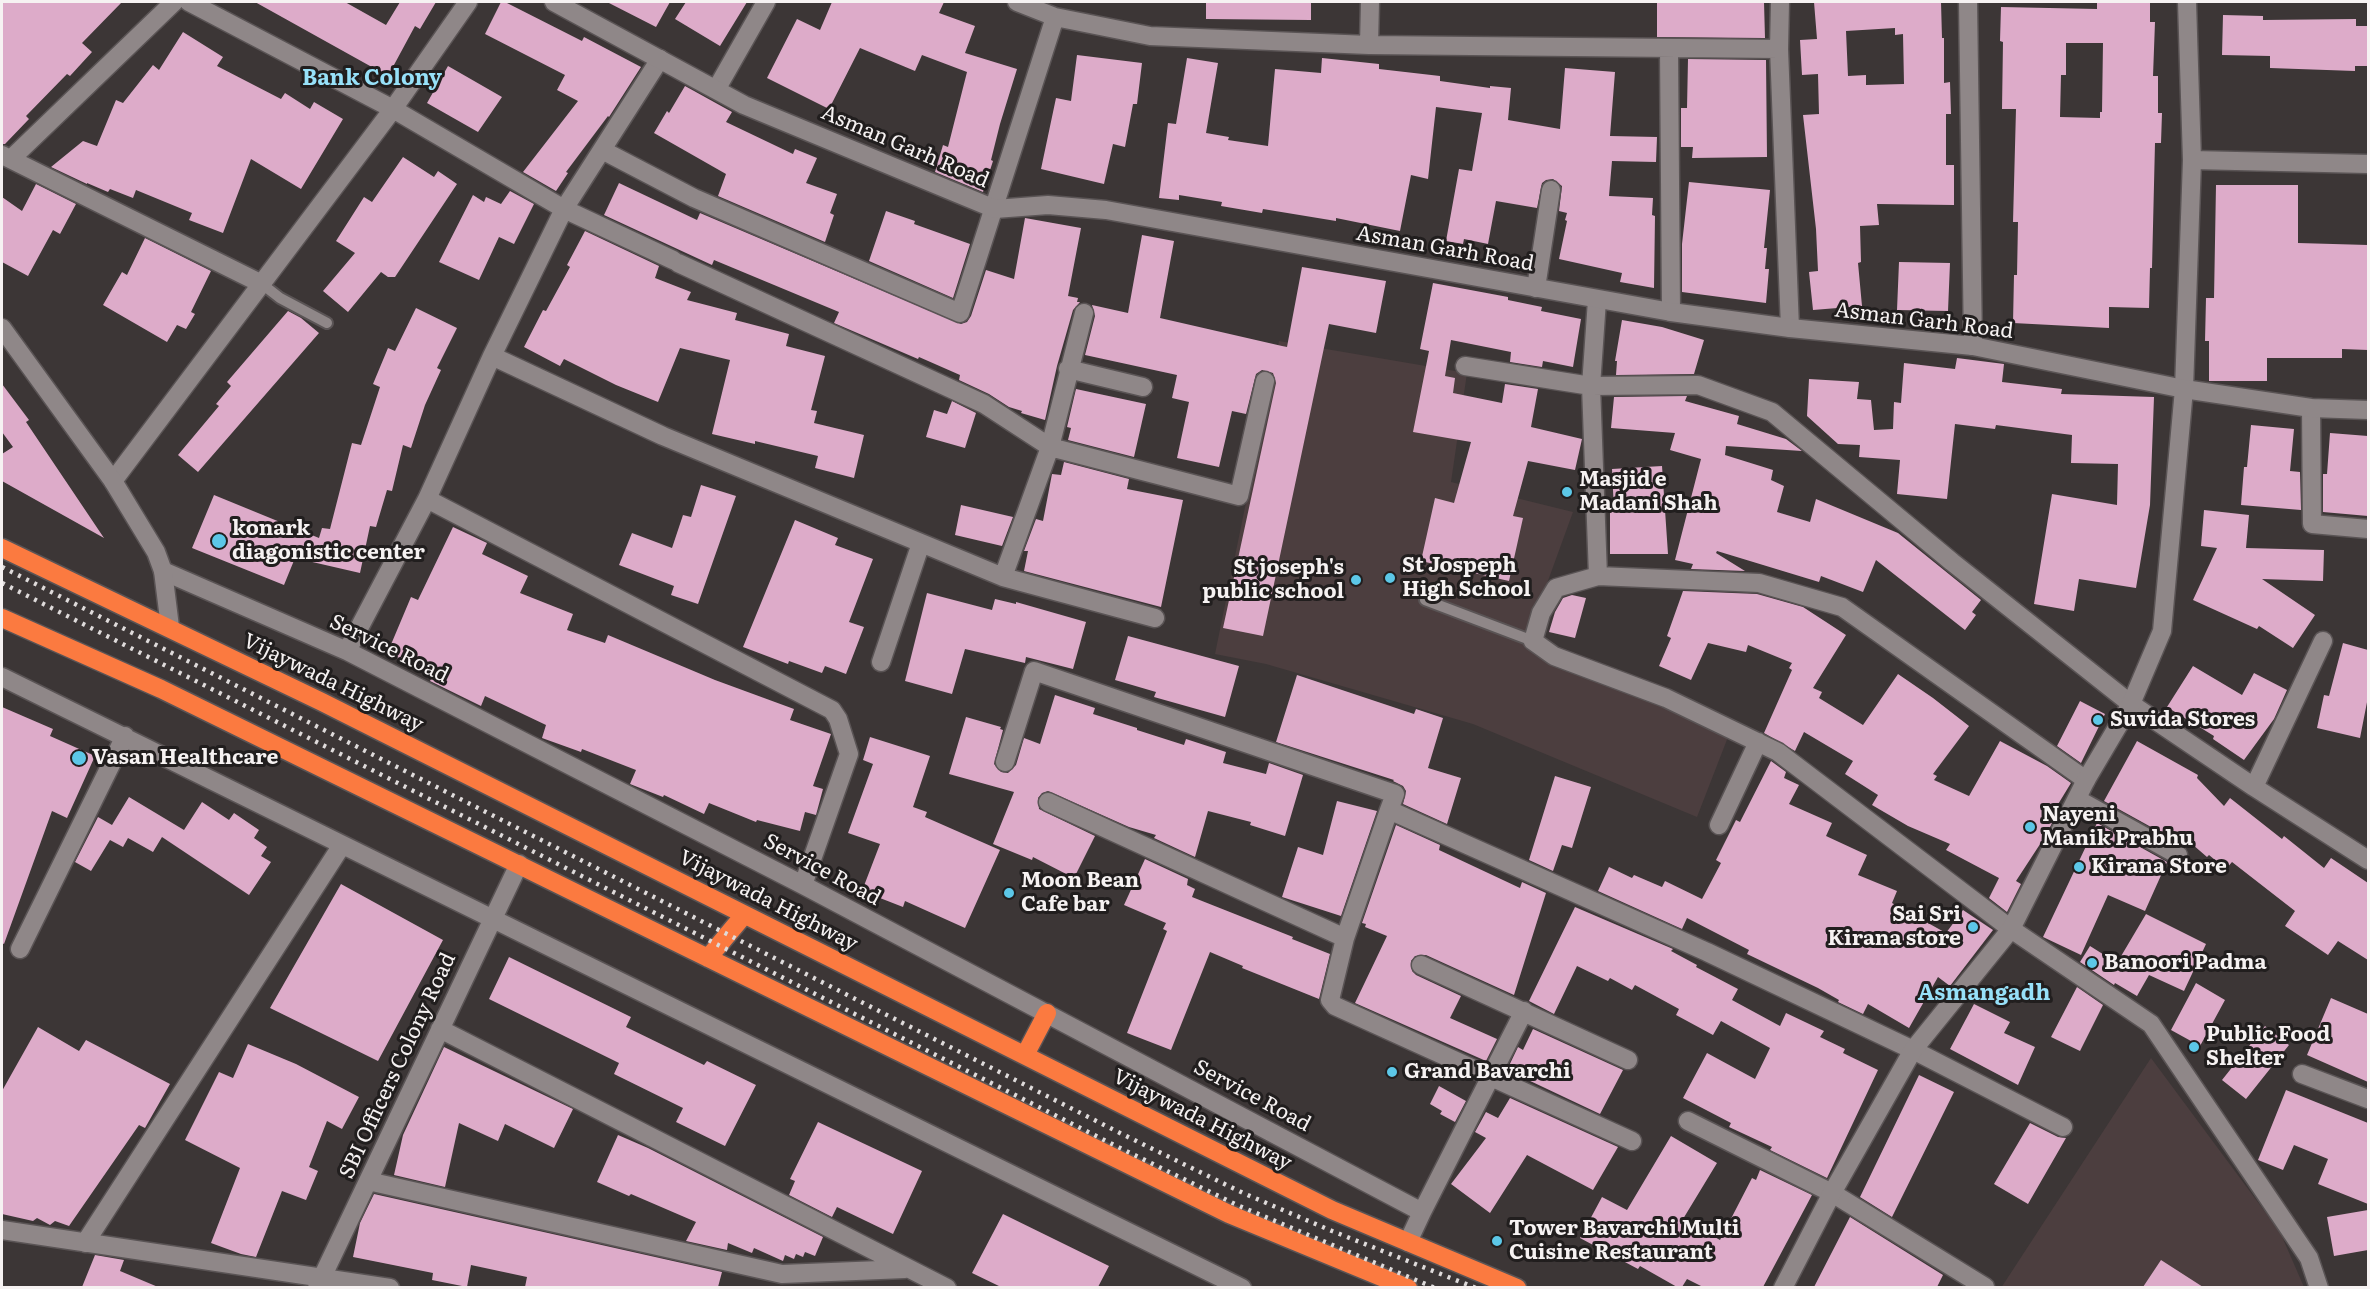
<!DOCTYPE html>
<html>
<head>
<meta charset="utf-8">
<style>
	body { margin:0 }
	#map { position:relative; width:2370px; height:1289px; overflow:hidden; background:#3c3636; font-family:Literata,serif }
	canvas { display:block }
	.frame { position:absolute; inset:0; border:3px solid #f6f2f2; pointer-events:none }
</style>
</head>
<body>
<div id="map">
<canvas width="2370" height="1289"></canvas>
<div class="frame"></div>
</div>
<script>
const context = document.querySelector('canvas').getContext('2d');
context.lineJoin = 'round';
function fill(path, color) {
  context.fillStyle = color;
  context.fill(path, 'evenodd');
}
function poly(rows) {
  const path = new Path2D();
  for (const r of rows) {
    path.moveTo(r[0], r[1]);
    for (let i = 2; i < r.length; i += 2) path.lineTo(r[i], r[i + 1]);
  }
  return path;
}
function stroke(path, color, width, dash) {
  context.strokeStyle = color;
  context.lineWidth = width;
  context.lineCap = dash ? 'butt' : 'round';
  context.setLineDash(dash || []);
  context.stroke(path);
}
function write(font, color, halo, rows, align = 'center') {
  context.font = font + ' Literata,serif';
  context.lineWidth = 6;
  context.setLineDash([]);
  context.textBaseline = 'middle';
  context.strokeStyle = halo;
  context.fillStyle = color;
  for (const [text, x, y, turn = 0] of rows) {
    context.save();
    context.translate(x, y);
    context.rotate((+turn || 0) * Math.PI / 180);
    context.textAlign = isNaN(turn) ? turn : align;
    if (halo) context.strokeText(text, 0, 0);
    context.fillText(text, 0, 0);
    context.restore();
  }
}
fill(poly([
	[1279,341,1467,373,1451,482,1573,512,1525,644,1728,737,1697,817,1473,724,1266,664,1215,654],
	[2151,1058,2280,1232,2304,1287,2001,1288]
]), '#4c3e3f');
fill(poly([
	[2,2,122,2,82,43,92,52,70,76,67,74,26,116,29,119,5,144,2,144],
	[255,2,345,2,386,25,400,2,436,2,420,29,415,26,388,76],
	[501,2,505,2,582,41,584,37,641,67,609,117,608,116,566,172,568,173,556,191,523,172,578,101,557,90,565,75,485,34],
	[607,2,670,2,656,27],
	[686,2,747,2,720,46,675,19],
	[832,2,944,2,939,13,975,26,965,53,1017,69,1000,124,991,160,993,161,983,192,935,172,943,145,948,147,967,72,922,55,915,71,860,48,829,109,767,78,797,19,820,30],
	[1206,2,1311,2,1311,20,1206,19],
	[1657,2,1764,2,1765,38,1657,37],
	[1814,2,1941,2,1942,38,1944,38,1944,83,1950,82,1951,114,1946,114,1946,165,1954,165,1954,205,1877,204,1879,225,1860,226,1861,262,1858,263,1862,306,1813,310,1809,272,1818,271,1816,229,1803,115,1819,114,1818,74,1802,75,1800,40,1817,39],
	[1895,28,1895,35,1903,34,1904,84,1866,85,1866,75,1848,76,1846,31],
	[2097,2,2150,2,2150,22,2155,22,2153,76,2158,76,2158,113,2162,113,2161,143,2155,143,2152,268,2150,268,2149,308,2109,307,2109,328,2013,323,2014,275,2017,275,2018,222,2013,222,2016,109,2002,109,2003,42,2000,41,2001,7,2097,9],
	[2066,43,2103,43,2102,112,2100,112,2100,118,2060,117,2061,75,2066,75],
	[2223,15,2263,16,2263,20,2356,19,2356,26,2368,26,2368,66,2355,66,2355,71,2270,68,2270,56,2222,55],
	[183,32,223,57,217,66,281,99,285,93,310,109,314,102,343,119,301,189,251,159,223,233,189,220,192,213,136,190,133,198,110,189,108,192,87,183,87,184,51,167,83,141,97,146,116,100,123,103,153,65,159,70],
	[1077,55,1142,63,1137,104,1133,104,1125,147,1113,144,1104,184,1041,169,1056,98,1071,101],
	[1187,58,1218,63,1206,133,1229,137,1228,140,1268,146,1275,69,1321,73,1322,58,1379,64,1379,69,1440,76,1440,81,1490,88,1490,86,1511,88,1508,120,1560,129,1565,68,1615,72,1610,136,1657,137,1656,162,1612,161,1609,196,1653,198,1652,215,1655,216,1654,288,1620,282,1622,273,1559,259,1567,221,1565,220,1567,213,1559,211,1562,186,1553,179,1546,180,1542,183,1537,208,1496,201,1488,244,1464,239,1463,244,1446,241,1459,169,1472,171,1482,113,1436,107,1428,179,1411,175,1400,231,1336,218,1336,221,1263,209,1262,213,1221,206,1222,202,1179,195,1179,200,1159,198,1168,123,1176,124],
	[1688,59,1766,60,1767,157,1692,158,1693,147,1681,147,1681,108,1687,108],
	[448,66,502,97,478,132,427,103],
	[685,86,732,112,726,122,793,154,795,149,817,158,806,183,837,194,830,213,834,215,825,242,718,196,726,174,654,133,667,111,669,113],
	[403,157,434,177,438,171,457,184,395,277,388,277,381,272,348,312,323,291,355,253,336,241,364,197,372,202],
	[1689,182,1770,190,1764,248,1767,248,1765,269,1769,269,1766,303,1682,292,1682,244],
	[619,183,697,220,700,213,961,324,967,322,971,316,986,270,1014,279,1025,218,1081,228,1068,296,1078,298,1077,302,1080,302,1073,310,1057,366,1045,420,1021,413,1022,411,1009,407,989,394,959,380,960,375,919,357,918,359,834,323,839,312,714,260,712,265,604,215],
	[36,184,76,204,60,234,53,230,28,276,2,262,2,197,22,211],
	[2216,185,2298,185,2298,243,2368,245,2368,350,2342,349,2342,358,2267,358,2267,381,2209,381,2209,341,2205,341,2206,298,2214,298],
	[510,191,534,204,514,244,499,237,479,280,439,262,473,195,484,202,486,197,501,204],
	[886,211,915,221,914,224,970,244,953,298,869,261],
	[585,231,659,266,655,278,691,292,687,300,737,313,735,320,789,334,786,346,825,356,811,410,817,411,814,423,864,435,854,478,815,468,818,456,755,441,755,444,712,434,730,360,680,348,658,402,616,385,564,359,560,366,524,347,543,310,546,311,570,267,567,265],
	[1142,235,1174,241,1160,318,1282,346,1287,347,1302,267,1386,281,1376,333,1329,324,1263,636,1223,628,1276,383,1273,373,1262,370,1256,374,1246,414,1232,411,1219,467,1177,458,1189,402,1172,398,1177,375,1085,355,1095,316,1092,305,1128,313],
	[145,238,211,271,191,312,195,314,186,329,177,325,167,342,103,305,122,272,127,275],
	[1899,262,1950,263,1948,311,1897,310],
	[1433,283,1508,297,1508,300,1542,307,1541,311,1581,319,1573,367,1543,361,1542,367,1510,362,1511,352,1451,340,1445,376,1455,378,1453,393,1502,403,1505,384,1538,389,1531,427,1582,439,1575,470,1528,461,1513,516,1523,518,1509,581,1421,561,1435,498,1454,503,1471,442,1413,432,1429,351,1420,349],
	[416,308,457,328,437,368,441,370,425,405,411,448,403,445,392,491,387,490,376,527,370,526,360,573,295,558,284,585,192,548,214,495,319,538,322,528,330,529,352,443,361,445,380,387,373,384,388,348,395,351],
	[288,311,301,318,319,333,198,472,178,455,219,406,216,404,231,386,227,382],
	[1622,320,1662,327,1704,340,1694,374,1616,375,1617,361,1615,361],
	[1957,358,2004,364,2002,382,2062,389,2061,394,2154,397,2150,505,2136,588,2079,579,2074,611,2034,604,2052,494,2117,505,2118,464,2071,463,2072,435,1996,425,1995,429,1955,424,1947,499,1897,494,1900,460,1859,457,1860,445,1838,444,1807,416,1809,379,1859,382,1857,399,1871,400,1874,430,1893,429,1894,402,1901,403,1904,363,1955,369],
	[2,384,29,420,26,422,104,538,2,481,2,454,13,447,2,432],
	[1076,389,1146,404,1134,457,1068,440,1071,428,1067,427],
	[1687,396,1685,401,1739,416,1737,424,1786,439,1802,451,1726,446,1725,455,1773,470,1771,480,1784,486,1777,512,1810,522,1816,499,1898,533,1981,600,1972,612,1976,615,1965,630,1876,560,1863,592,1821,576,1819,582,1717,551,1716,553,1745,571,1691,569,1693,564,1675,560,1701,459,1670,450,1675,433,1611,428,1614,397],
	[952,401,976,413,965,448,926,437,934,410,947,414],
	[2251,425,2294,429,2290,471,2300,472,2301,510,2241,505,2244,467,2247,467],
	[2330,433,2368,436,2368,516,2323,512,2323,474,2327,474],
	[1064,462,1129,479,1127,489,1183,500,1161,607,1024,571,1028,551,1024,551,1036,519,1043,521,1052,474,1061,475],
	[1662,466,1668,554,1610,554,1610,511,1614,511,1612,469],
	[701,485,736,496,698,604,671,595,674,586,619,565,632,533,672,548,683,515,691,517],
	[961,505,1013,517,1002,546,955,535],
	[2204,510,2249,515,2246,548,2324,550,2323,581,2262,579,2315,615,2293,648,2259,626,2257,629,2193,600,2217,548,2201,546],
	[795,520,838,538,835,545,873,559,849,622,864,627,846,674,825,666,822,673,789,661,788,664,743,647],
	[453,527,487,543,482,554,528,576,520,593,573,614,567,630,605,643,608,635,715,680,794,709,790,720,831,734,813,786,823,789,816,815,805,812,800,831,757,820,756,822,709,803,704,814,664,795,663,797,630,784,636,770,582,749,581,752,542,738,546,725,485,696,481,706,430,681,434,673,387,654,411,597,418,600],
	[1683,591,1757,594,1803,607,1846,635,1813,688,1822,692,1819,698,1863,725,1898,674,1933,698,1969,726,1933,774,1937,776,1934,780,1969,796,2000,741,2047,766,2071,783,2049,819,2053,821,2046,835,2016,881,2021,884,2007,912,1989,898,1999,878,1946,850,1950,844,1908,826,1872,805,1878,795,1845,774,1853,761,1804,732,1795,751,1764,733,1792,670,1789,668,1792,663,1748,645,1746,652,1708,643,1691,680,1659,666,1671,638,1667,636],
	[927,593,992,610,995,599,1016,604,1016,602,1086,622,1073,669,1026,657,1025,663,965,649,952,694,905,681],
	[1572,595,1586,598,1575,638,1549,632,1555,612,1563,598],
	[1128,636,1239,666,1225,717,1154,697,1156,692,1115,680],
	[2343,643,2368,650,2368,697,2360,738,2317,728,2324,695,2329,696],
	[2193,666,2242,695,2254,673,2287,690,2274,719,2244,760,2213,739,2214,736,2167,707],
	[1297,675,1414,714,1416,709,1443,718,1428,768,1461,778,1447,824,1403,804,1406,791,1403,786,1393,781,1394,780,1276,742],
	[1055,695,1095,708,1093,714,1137,728,1137,730,1184,745,1186,739,1226,752,1223,763,1266,774,1269,763,1303,775,1285,836,1250,825,1251,822,1208,811,1195,857,1154,838,1156,835,1129,827,1048,791,1042,793,1038,798,1039,809,1095,836,1074,878,1033,857,1032,860,993,844,1014,792,949,774,966,717,1001,727,1000,729,1003,730,994,764,1001,772,1008,773,1016,765,1024,738,1040,744],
	[2080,701,2105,714,2081,763,2057,746],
	[2,707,53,729,50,736,95,756,67,818,52,811,4,944,2,943],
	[870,737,930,756,913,807,927,812,925,817,1000,850,965,928,905,901,903,907,862,891,880,844,848,833,873,764,863,760],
	[2137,741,2198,775,2197,778,2224,806,2230,798,2282,839,2284,836,2324,868,2331,858,2368,883,2368,960,2338,941,2328,955,2285,926,2295,911,2232,862,2226,869,2209,855,2207,857,2185,838,2180,843,2104,801],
	[1771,761,1786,772,1784,778,1799,785,1789,804,1832,823,1826,836,1867,855,1858,875,1897,891,1892,903,1946,933,1963,910,1993,930,1950,986,1938,977,1909,1028,1868,1004,1863,1014,1838,1002,1839,1000,1818,988,1747,954,1749,950,1687,918,1682,929,1598,891,1609,867,1632,878,1634,875,1662,887,1665,881,1702,899,1721,863,1716,860,1736,820,1740,822],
	[1555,776,1591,787,1572,848,1562,845,1553,871,1529,860],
	[129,797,184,830,202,802,229,820,234,813,259,830,254,838,267,847,261,856,271,862,249,895,162,837,153,852,128,838,123,847,110,840,91,871,75,862,98,817,112,825],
	[1337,801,1377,811,1341,916,1282,897,1298,847,1323,855],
	[2097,823,2167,862,2145,911,2108,895,2081,955,2043,937],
	[1396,825,1440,845,1439,850,1520,888,1522,882,1546,893,1514,995,1426,955,1415,956,1411,961,1412,971,1416,975,1461,996,1450,1018,1497,1039,1486,1061,1355,1003,1387,936,1365,927,1366,924,1362,923],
	[1145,859,1188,879,1187,885,1195,889,1192,897,1293,937,1292,939,1330,954,1319,999,1242,968,1243,966,1210,952,1171,1050,1127,1033,1167,931,1163,929,1166,923,1124,905],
	[341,884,443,940,378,1061,270,1008],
	[1575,907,1673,949,1671,951,1697,965,1696,967,1738,989,1732,1000,1780,1026,1786,1013,1824,1031,1820,1037,1845,1049,1843,1053,1878,1070,1827,1178,1770,1150,1772,1147,1729,1127,1731,1123,1683,1098,1707,1053,1755,1079,1770,1048,1721,1021,1713,1035,1676,1015,1679,1009,1635,985,1632,990,1610,978,1608,981,1577,966,1554,1014,1529,1001],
	[2146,914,2206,944,2184,991,2149,975,2137,996,2115,983,2114,985,2080,962,2090,946,2117,963],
	[509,957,631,1017,626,1027,704,1065,707,1061,756,1085,725,1146,676,1122,683,1108,614,1074,619,1063,489,999],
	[2196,983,2225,1000,2200,1046,2171,1030],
	[2077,987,2103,1005,2080,1051,2051,1037],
	[2331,998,2368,1014,2368,1082,2307,1055],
	[1974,1004,2010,1022,2004,1033,2035,1047,2018,1085,1950,1049],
	[2265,1026,2289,1045,2246,1099,2222,1080],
	[38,1027,79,1051,86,1040,170,1084,145,1128,139,1125,69,1226,55,1221,50,1225,37,1218,33,1221,2,1214,2,1091],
	[1533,1029,1623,1070,1600,1114,1507,1070,1518,1047,1523,1050],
	[248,1044,296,1064,359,1097,342,1129,327,1121,309,1167,318,1171,306,1200,282,1191,256,1257,241,1254,211,1243,240,1168,185,1140,219,1072,233,1078],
	[444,1047,573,1109,554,1148,505,1124,498,1141,459,1123,445,1187,394,1175,403,1135],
	[1919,1075,1954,1092,1892,1217,1860,1197],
	[1439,1086,1466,1101,1455,1122,1440,1114,1442,1111,1430,1104],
	[2286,1090,2368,1123,2368,1204,2318,1184,2328,1159,2294,1145,2283,1170,2258,1160],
	[1510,1098,1618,1147,1593,1190,1527,1155,1490,1213,1451,1184,1486,1138,1475,1132,1486,1112,1498,1118],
	[818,1122,922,1171,893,1234,837,1207,832,1217,789,1195,795,1181,790,1179],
	[2030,1123,2058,1137,2066,1138,2028,1204,1994,1184],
	[618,1135,648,1148,823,1237,815,1256,805,1252,803,1257,796,1254,794,1259,785,1255,783,1261,754,1248,752,1253,728,1243,727,1250,686,1241,696,1222,631,1194,629,1196,597,1182],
	[1671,1136,1717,1163,1683,1219,1720,1240,1752,1178,1756,1180,1760,1170,1812,1195,1763,1287,1703,1287,1687,1279,1682,1287,1677,1287,1640,1266,1638,1269,1580,1238,1602,1197,1627,1210],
	[374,1194,722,1272,718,1287,525,1287,527,1277,471,1265,467,1287,432,1280,433,1273,353,1257,360,1223],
	[2368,1210,2368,1250,2334,1256,2327,1217],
	[1003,1214,1109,1266,1098,1287,1001,1287,972,1273],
	[1850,1217,1943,1275,1937,1287,1814,1287],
	[95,1255,124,1260,120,1271,158,1287,82,1287],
	[2161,1260,2203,1287,2143,1287]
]), '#ddabc9');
const lane = poly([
	[262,284,280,298,327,323],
	[1425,600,1533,641]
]);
const street = poly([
	[189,2,393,109,564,209,673,260],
	[1017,2,1055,17,1150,36,1369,45,1779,49],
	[1780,2,1779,49,1790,328],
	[1968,2,1973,346],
	[1369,45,1370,2],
	[1669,49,1671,312],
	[717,88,766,2],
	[602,150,694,198,960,313,1055,17],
	[2,155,262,284],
	[12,158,174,2],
	[2192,160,2368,164],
	[678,263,984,404,1050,447,1239,496,1265,381],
	[1536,288,1551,190],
	[1597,300,1591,386,1598,576,1759,583,1842,607,2086,780],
	[492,356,663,436,1003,577,1155,618],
	[1465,366,1591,386,1698,385,1772,412,1952,562,2131,704,2254,787,2368,860],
	[1068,369,1143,387],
	[2184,389,2192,160,2187,2],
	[2311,408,2312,524,2368,529],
	[113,481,393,109,468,2],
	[427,499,832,710,838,719,849,754,803,885],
	[163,571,347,651,803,885,1422,1212,1408,1242],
	[1598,576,1556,588,1541,613,1533,641,1554,656,1666,698,1778,752,2011,929],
	[1003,577,1050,447,1084,313],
	[347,651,427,499,492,356,564,209,660,59],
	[881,662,921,543],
	[2,677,1242,1288],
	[1005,762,1034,671,1395,794,1389,810,1707,952,1913,1050,2063,1127],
	[2254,787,2323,641],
	[2077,799,2178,855],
	[1048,802,1345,938],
	[1389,810,1345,938,1330,1000,1335,1006,1632,1141],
	[1719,825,1758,742],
	[20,949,125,736],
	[1421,965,1628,1060],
	[440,1029,947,1288],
	[2302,1074,2368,1099],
	[1688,1121,1832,1193,1985,1287],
	[368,1181,782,1274,905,1269],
	[1422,1212,1524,1011],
	[2,1230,390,1288],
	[85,1243,342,845],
	[317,1288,519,864]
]);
const secondary = poly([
	[554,2,744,105,995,209,1048,205,1106,210,1671,312,1790,328,1973,346,2184,389,2311,408,2368,410],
	[2,328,113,481,156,552,163,571,170,627],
	[2011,929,2151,1024,2309,1258,2319,1288],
	[1783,1288,1832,1193,1913,1050,2011,929,2086,780,2131,704,2162,631,2184,389]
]);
const highway = poly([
	[2,548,322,702,1332,1210,1517,1288],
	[2,618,161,689,1229,1214,1408,1288],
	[708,958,744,915],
	[1025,1055,1047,1013]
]);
stroke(lane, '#5a5455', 14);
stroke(street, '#5a5455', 21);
stroke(secondary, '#5a5455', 21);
stroke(highway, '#5a5455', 21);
stroke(lane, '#8f8788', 10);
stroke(street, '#8f8788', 18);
stroke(secondary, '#8f8788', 18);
stroke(highway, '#fb7a40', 18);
stroke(poly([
	[2,567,1122,1134,1243,1193,1332,1231,1476,1288],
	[2,583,1116,1146,1237,1205,1435,1288]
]), '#dfdbdb', 4.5, [3, 6]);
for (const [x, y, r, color] of [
	[1567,492,6,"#5cc7e7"],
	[219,541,8,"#5cc7e7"],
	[1390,578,6,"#5cc7e7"],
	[1356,580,6,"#5cc7e7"],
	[2098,720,6,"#5cc7e7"],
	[79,758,8,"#5cc7e7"],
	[2030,827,6,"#5cc7e7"],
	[2079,867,6,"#5cc7e7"],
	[1009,893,6,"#5cc7e7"],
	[1973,927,6,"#5cc7e7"],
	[2092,963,6,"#5cc7e7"],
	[2194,1047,6,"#5cc7e7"],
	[1392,1072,6,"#5cc7e7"],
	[1497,1241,6,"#5cc7e7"]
]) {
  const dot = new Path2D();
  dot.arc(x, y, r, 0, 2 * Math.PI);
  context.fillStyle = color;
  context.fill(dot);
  stroke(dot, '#211e1e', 2);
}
write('21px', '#f6f2f2', '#211e1e', [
	["Asman Garh Road",905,147,23],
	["Asman Garh Road",1445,249,10],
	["Asman Garh Road",1924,321,7],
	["Service Road",389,649,26],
	["Vijaywada Highway",333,683,26],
	["Service Road",822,870,28],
	["Vijaywada Highway",768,901,27],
	["SBI Officers Colony Road",398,1066,-65],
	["Service Road",1252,1096,28],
	["Vijaywada Highway",1202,1120,27]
]);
write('bold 21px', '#f6f2f2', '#211e1e', [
	["Masjid e",1579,480],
	["Madani Shah",1579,504],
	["konark",232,529],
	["diagonistic center",232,553],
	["St Jospeph",1402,566],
	["High School",1402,590],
	["St joseph's",1344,568,"right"],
	["public school",1344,592,"right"],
	["Suvida Stores",2110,720],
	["Vasan Healthcare",92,758],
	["Nayeni",2042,815],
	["Manik Prabhu",2042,839],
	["Kirana Store",2091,867],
	["Moon Bean",1021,881],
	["Cafe bar",1021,905],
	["Sai Sri",1961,915,"right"],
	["Kirana store",1961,939,"right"],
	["Banoori Padma",2104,963],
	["Public Food",2206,1035],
	["Shelter",2206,1059],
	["Grand Bavarchi",1404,1072],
	["Tower Bavarchi Multi",1509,1229],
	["Cuisine Restaurant",1509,1253]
], 'left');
write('bold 22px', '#97e1f9', '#211e1e', [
	["Bank Colony",372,79],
	["Asmangadh",1984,994]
]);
</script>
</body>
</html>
